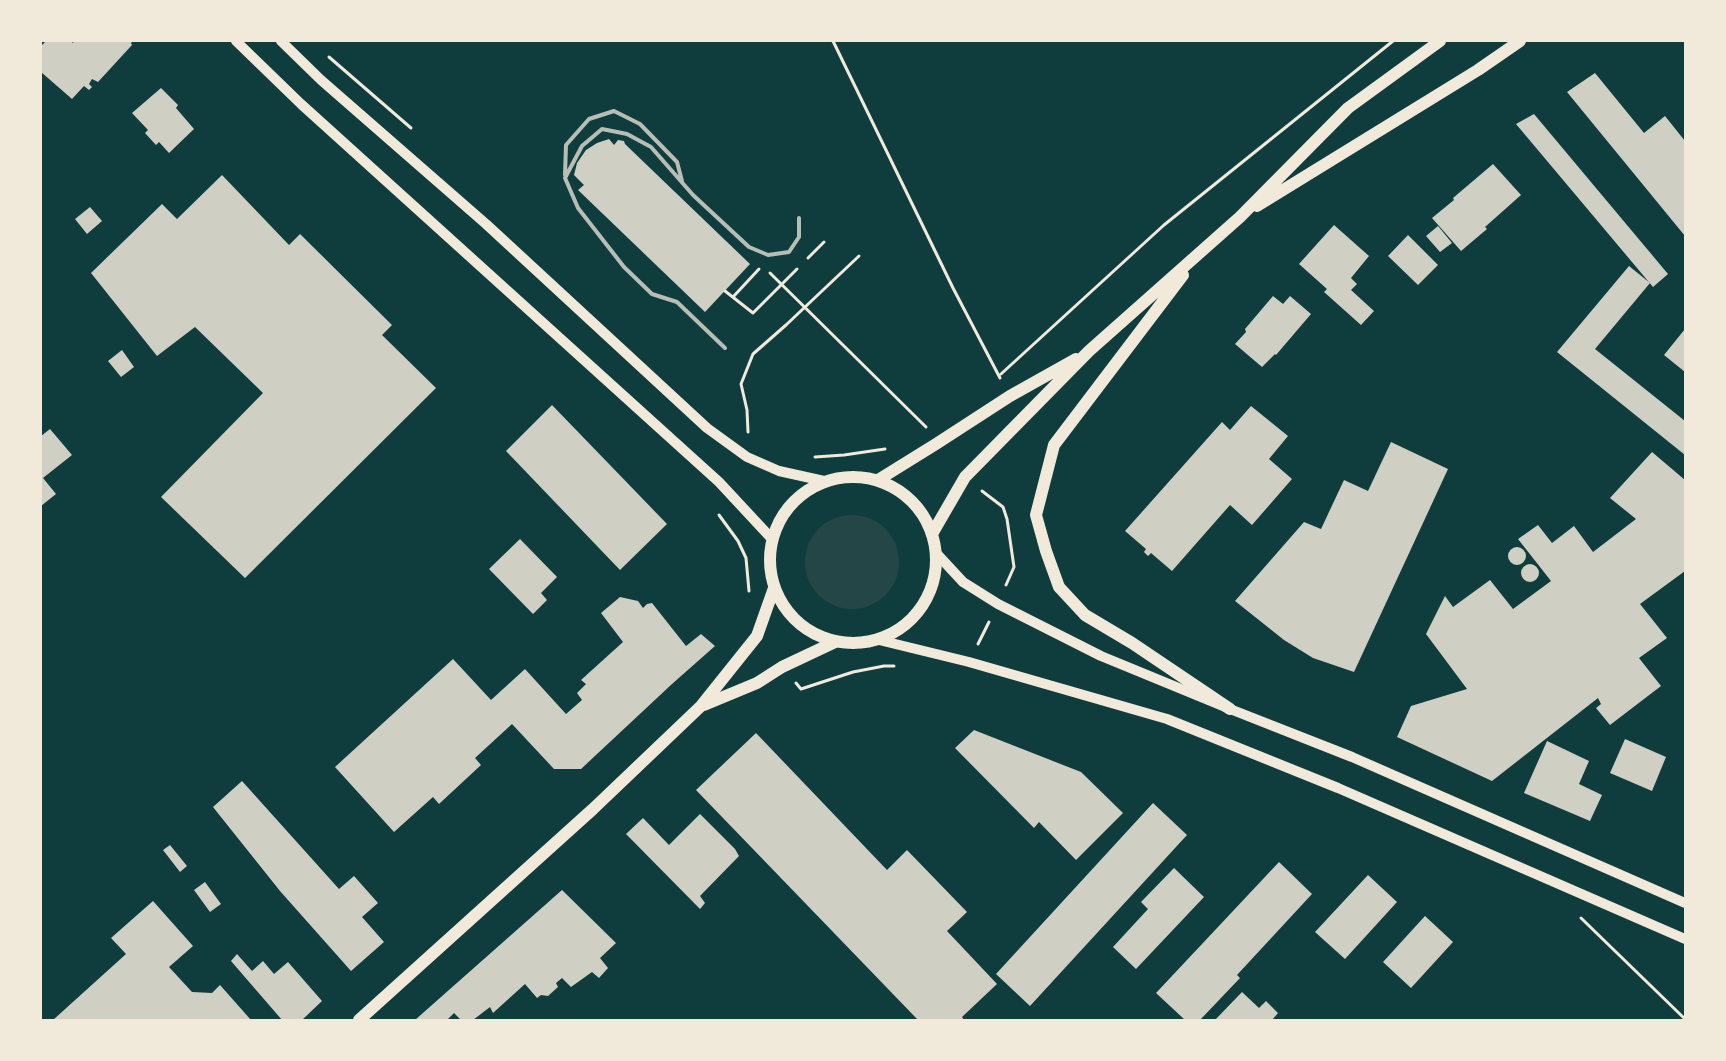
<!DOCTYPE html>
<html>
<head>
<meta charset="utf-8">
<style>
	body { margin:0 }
	#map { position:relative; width:1726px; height:1061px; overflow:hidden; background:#0f3d3e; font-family:Commissioner,sans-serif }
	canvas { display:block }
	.frame { position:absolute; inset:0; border:42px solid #f1e9da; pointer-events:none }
</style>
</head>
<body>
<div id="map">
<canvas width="1726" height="1061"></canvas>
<div class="frame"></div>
</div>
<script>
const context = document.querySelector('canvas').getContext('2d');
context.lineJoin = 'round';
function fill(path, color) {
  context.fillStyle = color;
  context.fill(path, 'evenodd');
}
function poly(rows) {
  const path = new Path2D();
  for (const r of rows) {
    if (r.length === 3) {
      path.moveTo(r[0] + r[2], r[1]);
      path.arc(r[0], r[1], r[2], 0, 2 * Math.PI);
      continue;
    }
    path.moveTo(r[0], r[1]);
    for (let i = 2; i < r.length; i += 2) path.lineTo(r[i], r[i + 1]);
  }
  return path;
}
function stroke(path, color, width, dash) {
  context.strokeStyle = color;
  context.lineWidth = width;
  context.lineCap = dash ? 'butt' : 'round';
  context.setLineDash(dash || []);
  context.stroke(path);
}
fill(poly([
	[852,562,47]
]), '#244646');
fill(poly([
	[46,41,71,41,73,43,74,41,133,41,131,43,132,45,98,82,92,79,89,84,92,87,89,90,84,86,72,99,41,72,41,46],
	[1595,73,1644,133,1665,116,1685,141,1685,236,1567,92],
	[161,88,178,105,176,108,194,129,169,153,159,142,156,145,145,133,148,130,132,113],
	[1534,114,1668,274,1653,287,1516,124],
	[609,139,614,145,618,140,624,141,625,144,750,264,705,312,578,190,584,185,574,175,577,163,586,150,597,143],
	[1493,164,1521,195,1485,227,1487,229,1461,251,1432,218,1454,200,1453,198],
	[222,175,289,245,300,234,392,325,382,335,436,388,245,578,161,497,263,393,195,327,157,356,91,273,162,204,177,219],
	[90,207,102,221,87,234,75,219],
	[1334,225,1369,256,1351,278,1357,284,1351,290,1374,311,1361,325,1324,292,1327,289,1299,264],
	[1438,226,1452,243,1440,252,1426,236],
	[1408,235,1438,265,1418,285,1388,256],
	[1629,266,1650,283,1595,349,1685,421,1685,455,1557,352],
	[1273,296,1283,304,1290,296,1311,314,1276,355,1275,354,1262,367,1235,344,1246,332,1245,329],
	[1685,329,1685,372,1664,355],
	[122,350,134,367,121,377,108,361],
	[552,405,667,524,620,570,506,451],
	[1251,406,1288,436,1269,459,1292,479,1252,525,1230,505,1172,571,1151,553,1148,556,1144,552,1146,549,1125,531,1222,422,1230,430],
	[50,429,72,455,43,478,56,494,41,506,41,436],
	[1391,442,1448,469,1354,672,1313,658,1284,640,1235,601,1304,522,1321,529,1344,480,1368,491],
	[1652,452,1685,480,1685,571,1640,604,1667,638,1639,658,1661,686,1610,725,1596,708,1601,704,1598,698,1492,781,1397,737,1411,706,1467,689,1426,634,1445,596,1453,607,1490,580,1513,609,1551,581,1518,539,1538,525,1552,543,1574,526,1593,552,1636,519,1610,498],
	[520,539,557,577,541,593,547,600,533,614,489,569],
	[1517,556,9],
	[1530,573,9],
	[620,597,638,601,643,608,647,604,652,603,686,646,701,634,715,646,672,684,581,769,554,769,512,724,475,758,481,765,439,804,433,797,394,832,335,767,453,659,491,700,525,669,566,714,582,700,577,693,586,684,581,680,623,642,601,613],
	[974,730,1081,772,1123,813,1076,860,1039,822,1034,828,955,748],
	[756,733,887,870,907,850,967,912,947,931,997,984,962,1017,964,1020,918,1020,696,790],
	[1625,739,1666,757,1652,791,1610,773],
	[1547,741,1589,761,1579,784,1602,795,1590,821,1524,793],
	[242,781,339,889,354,876,378,903,362,917,384,942,351,971,280,891,213,807],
	[1153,803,1187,835,1030,1006,996,974],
	[700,814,735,849,739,856,700,896,705,903,700,909,626,834,643,818,669,845],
	[170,845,187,866,180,872,163,850],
	[1279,862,1312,894,1237,975,1240,978,1200,1020,1185,1020,1156,993],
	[1174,868,1204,897,1136,969,1113,947,1148,909,1141,902],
	[1368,875,1397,902,1345,959,1315,932],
	[205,882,221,904,210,912,194,890],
	[562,890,616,943,600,958,608,968,599,978,592,972,571,987,562,978,556,983,558,987,548,996,541,995,537,998,525,984,493,1013,490,1007,473,1020,461,1020,454,1013,447,1020,415,1020],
	[153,901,193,946,169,967,192,992,212,993,220,985,251,1020,53,1020,126,954,111,938],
	[1425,916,1453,942,1411,988,1383,962],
	[237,954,252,971,263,961,274,974,288,962,322,1001,302,1020,282,1020,231,961],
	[1242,992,1259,1008,1266,1001,1278,1013,1272,1020,1215,1020]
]), '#cfcfc3');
stroke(poly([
	[833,41,953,288,1000,378],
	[329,57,411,128],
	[808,258,824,242],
	[770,273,926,427],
	[725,291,753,313,797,269],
	[733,297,759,269],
	[1001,374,1164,225,1393,41],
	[748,432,747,410,741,384,753,354,786,325,859,256],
	[815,457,844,455,885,449],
	[982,491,1003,507,1007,519,1014,567,1006,585],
	[719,515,738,541,746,558,749,591],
	[978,644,989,622],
	[796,683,801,689,853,672,884,666,894,666],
	[1581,918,1685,1019]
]), '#f1e9da', 3);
stroke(poly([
	[565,175,566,145,589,119,614,111,640,124,677,162,682,181],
	[725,348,677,302,652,294,624,267,578,208,565,178,582,146,602,129,627,134,651,147,693,195,749,247,768,255,789,252,799,237,799,218]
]), '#b8beb3', 4);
stroke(poly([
	[236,41,301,104,719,482,772,539],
	[281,41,321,80,486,224,707,428,747,457,779,471,824,481],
	[937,554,963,582,998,604,1101,656,1230,709,1352,757,1685,903],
	[879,640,969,662,1167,719,1338,788,1685,939]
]), '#f1e9da', 10);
stroke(poly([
	[1257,206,1478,70,1520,41],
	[1183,275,1054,445,1036,515,1046,551,1059,587,1085,615,1132,643,1230,709],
	[853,560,83],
	[878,480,936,444,1010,396,1076,359],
	[932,534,965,477,1089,351,1240,217,1348,108,1440,41],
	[704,705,757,683,782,667,835,642],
	[359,1020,593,809,701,706,757,636,774,588]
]), '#f1e9da', 12);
</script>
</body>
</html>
